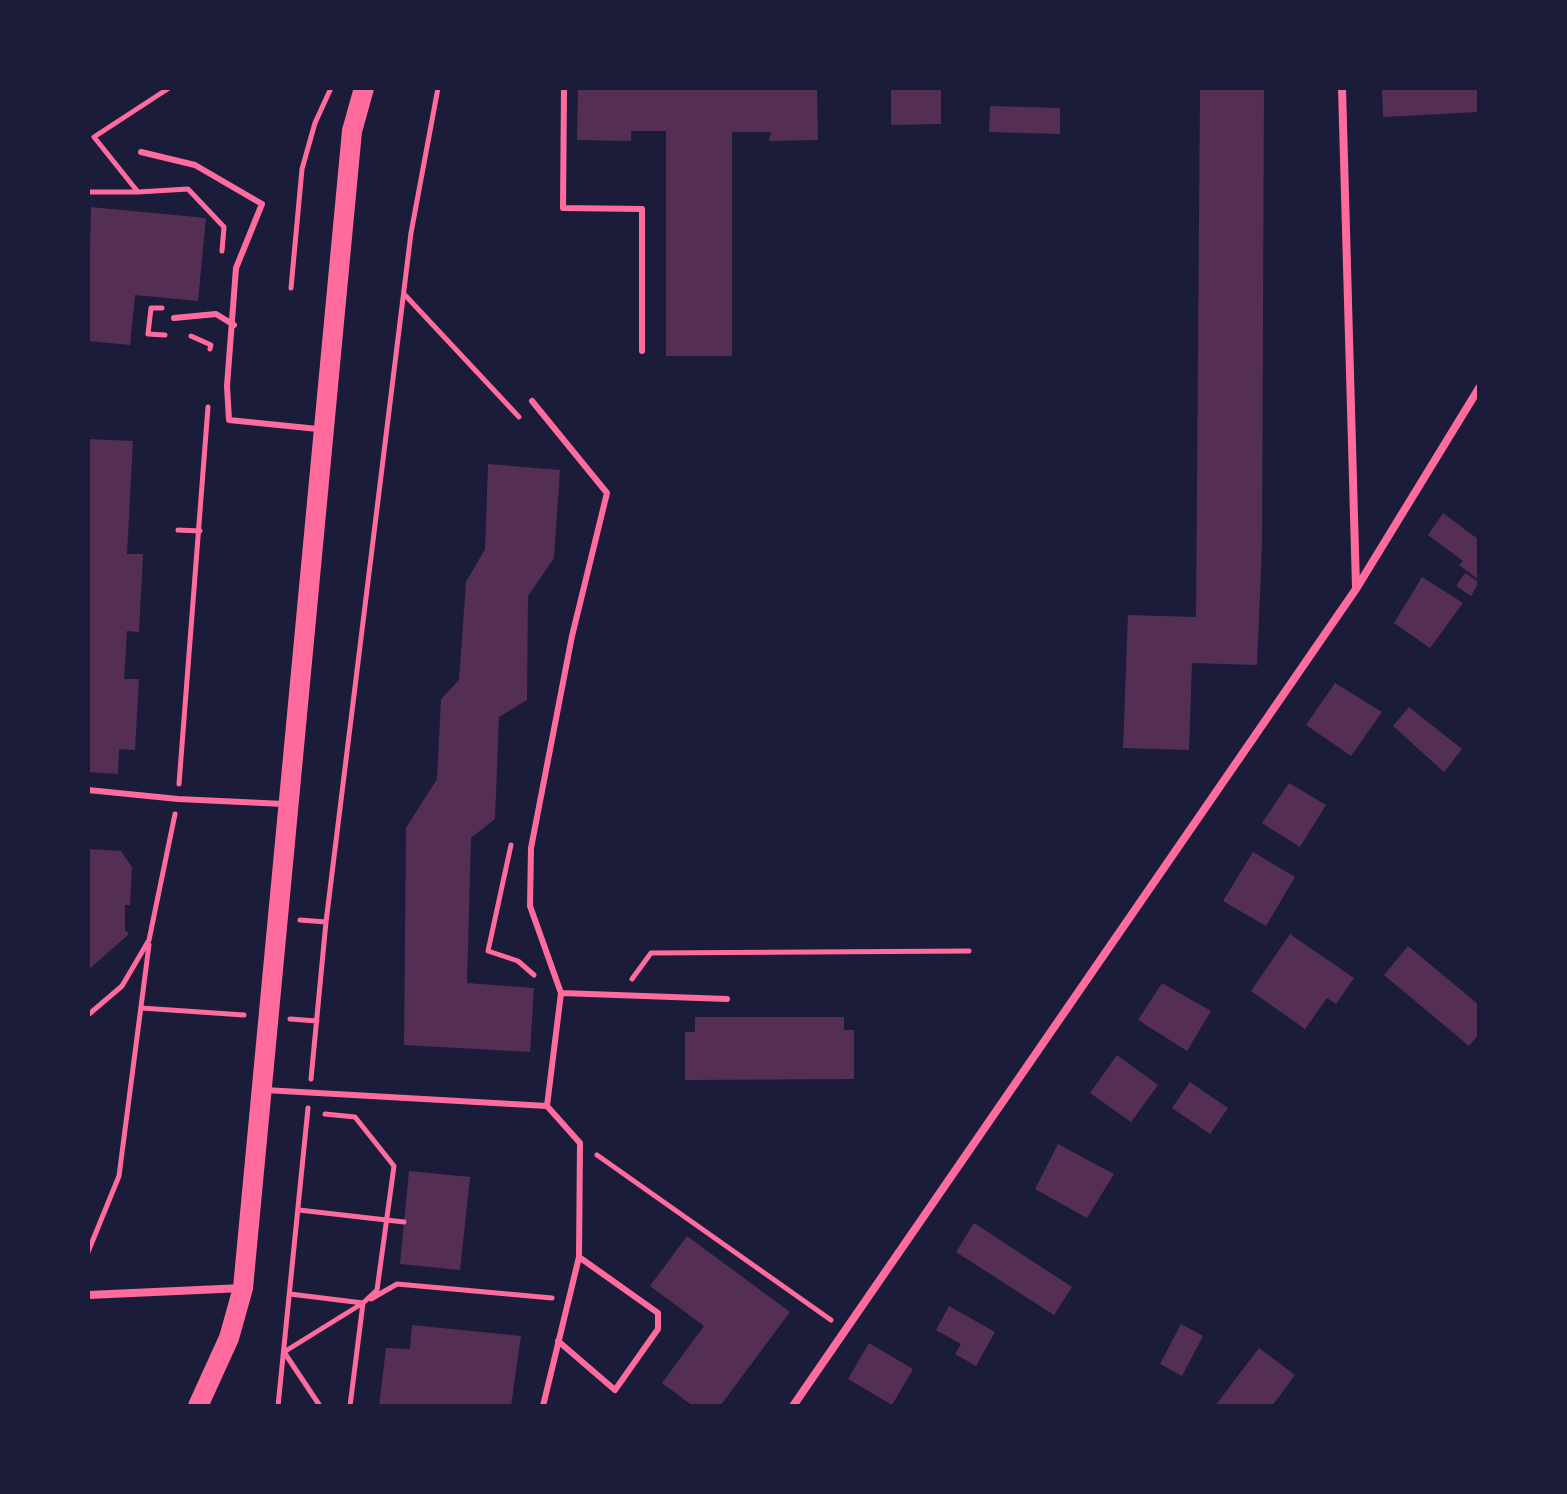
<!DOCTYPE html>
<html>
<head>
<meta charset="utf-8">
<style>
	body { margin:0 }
	#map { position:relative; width:1567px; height:1494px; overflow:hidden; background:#1b1b3a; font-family:Lato,sans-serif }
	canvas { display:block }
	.frame { position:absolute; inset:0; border:90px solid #1b1b3a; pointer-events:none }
</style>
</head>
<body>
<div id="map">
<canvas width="1567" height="1494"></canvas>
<div class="frame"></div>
</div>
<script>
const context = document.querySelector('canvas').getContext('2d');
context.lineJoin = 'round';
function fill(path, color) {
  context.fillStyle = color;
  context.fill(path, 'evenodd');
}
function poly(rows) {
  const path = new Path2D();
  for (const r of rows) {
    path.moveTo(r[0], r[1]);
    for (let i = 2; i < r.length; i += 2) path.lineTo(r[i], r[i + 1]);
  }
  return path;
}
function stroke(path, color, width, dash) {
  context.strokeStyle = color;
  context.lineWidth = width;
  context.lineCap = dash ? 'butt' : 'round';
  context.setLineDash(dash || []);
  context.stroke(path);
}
fill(poly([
	[578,88,817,88,818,140,769,141,771,132,732,132,732,356,666,356,666,131,631,131,631,141,577,140],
	[891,88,941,88,941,124,891,125],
	[1200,88,1264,88,1262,546,1257,665,1192,663,1189,750,1123,748,1128,615,1196,617],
	[1382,88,1479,88,1479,112,1383,117],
	[990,106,1060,108,1060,134,989,132],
	[91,207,206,218,198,301,135,295,130,345,88,341],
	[88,439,133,441,127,554,143,554,139,632,127,631,124,679,139,679,135,750,119,749,118,774,88,772],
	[488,464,560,470,554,558,528,596,527,700,499,717,495,819,471,838,467,983,534,988,530,1052,404,1045,406,828,437,779,441,699,459,680,466,582,485,549],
	[1443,513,1479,540,1476,544,1479,546,1479,580,1459,565,1463,561,1428,535],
	[1465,573,1479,582,1471,596,1456,586],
	[1422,577,1463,603,1430,648,1394,623],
	[1335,683,1382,712,1351,756,1306,725],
	[1409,707,1462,749,1444,772,1393,726],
	[1289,783,1326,805,1300,847,1262,823],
	[88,849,121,851,132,867,130,905,125,905,125,930,129,934,88,970],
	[1253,852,1295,877,1266,926,1223,901],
	[1290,934,1354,978,1336,1004,1327,998,1305,1029,1251,991],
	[1408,946,1479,1005,1479,1034,1469,1046,1384,975],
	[1162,983,1211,1011,1187,1051,1138,1020],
	[695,1017,844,1017,844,1030,854,1030,854,1079,685,1080,685,1032,695,1032],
	[1117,1055,1158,1085,1131,1122,1090,1093],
	[1190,1082,1228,1108,1210,1134,1172,1108],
	[1058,1144,1114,1174,1087,1218,1035,1189],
	[409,1171,470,1177,460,1270,400,1264],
	[974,1223,1072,1287,1054,1315,956,1252],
	[687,1236,790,1312,720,1406,693,1406,662,1383,704,1326,650,1286],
	[949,1306,995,1332,976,1366,955,1354,961,1344,936,1330],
	[1181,1324,1203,1336,1182,1376,1160,1364],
	[412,1325,521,1336,511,1406,379,1406,386,1348,410,1349],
	[869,1343,913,1369,892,1405,848,1379],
	[1259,1348,1295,1375,1272,1406,1215,1406]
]), '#542f53');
stroke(poly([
	[169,88,94,137,138,192,188,189,224,227,222,251],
	[88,192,137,192],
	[291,288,302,169,315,123,331,88],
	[404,294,519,417],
	[162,308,151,308,148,334,165,335],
	[191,336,211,345,210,349],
	[178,530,200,531],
	[179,784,208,407],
	[511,845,488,951,518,961,534,975],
	[300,920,326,922],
	[632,979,651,953,969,951],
	[141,1008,244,1015],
	[88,1015,122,986,149,940,175,814],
	[290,1019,317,1021],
	[311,1079,326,922,411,233,438,88],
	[597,1155,831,1320],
	[299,1210,404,1222],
	[88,1252,119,1176,149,945],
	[290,1294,363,1303,350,1406],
	[371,1299,397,1284,552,1298],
	[278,1406,308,1108],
	[320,1406,284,1352,363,1303,377,1290,394,1166,355,1117,325,1114]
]), '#ff6b9d', 5);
stroke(poly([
	[564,88,563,208,642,209,642,351],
	[141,152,195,165,262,204,236,268,227,386,229,420,318,429],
	[174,318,216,314,234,325],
	[88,790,178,799,284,804],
	[561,993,727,999],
	[265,1090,547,1106,561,993,530,906,531,848,572,636,607,493,532,401],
	[558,1341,615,1390,658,1329,658,1313,579,1257],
	[543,1406,579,1257,580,1143,547,1106]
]), '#ff6b9d', 6);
stroke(poly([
	[1342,88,1356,587],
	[88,1295,243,1288],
	[793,1406,1356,589,1479,388]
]), '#ff6b9d', 8);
stroke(poly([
	[198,1406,229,1338,243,1288,352,131,364,88]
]), '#ff6b9d', 20);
</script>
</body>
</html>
